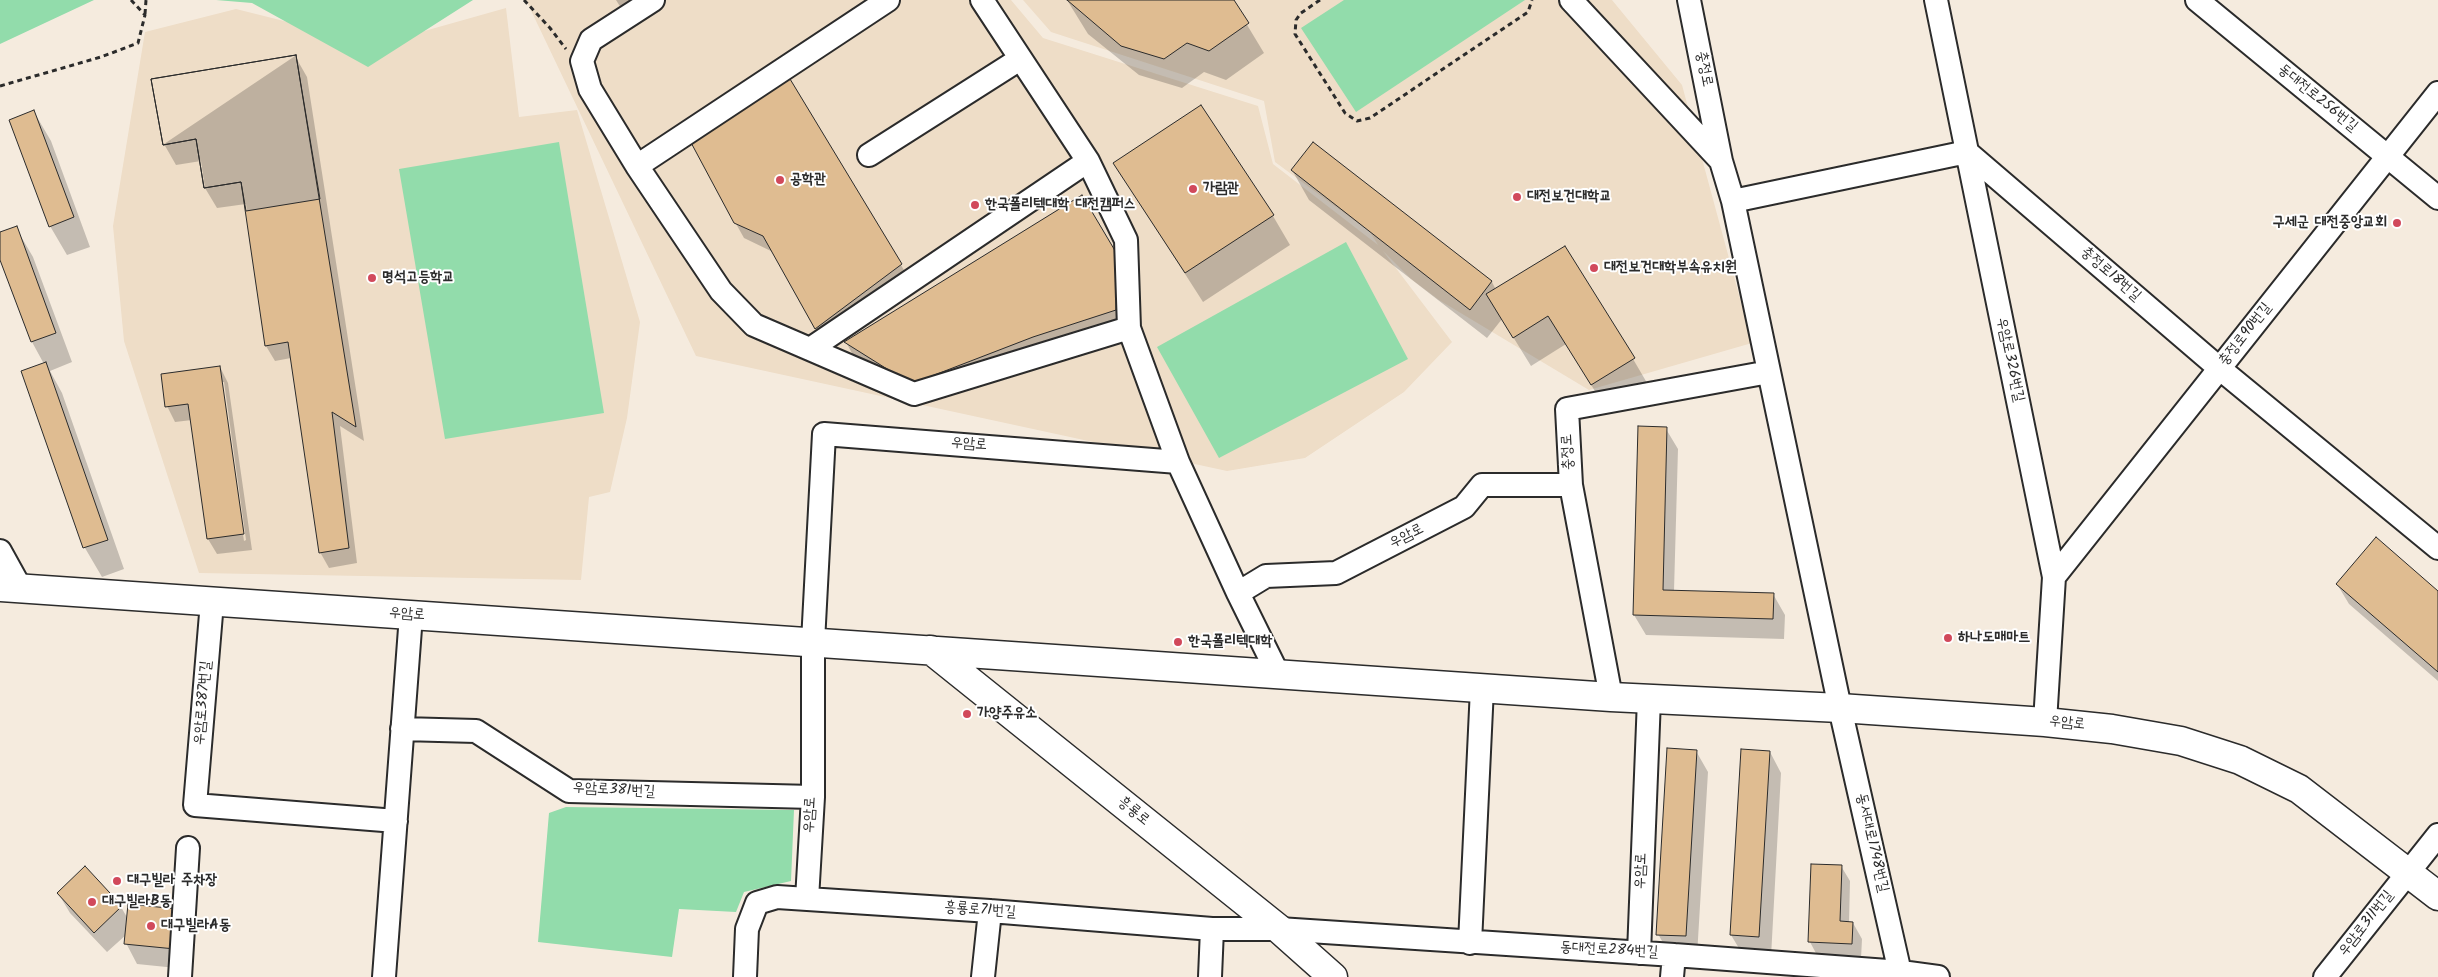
<!DOCTYPE html>
<html>
<head>
<meta charset="utf-8">
<style>
	body { margin:0 }
	canvas { display:block; background:#f5ebde }
</style>
</head>
<body>
<canvas width="2438" height="977"></canvas>
<script>
const context = document.querySelector('canvas').getContext('2d');
context.lineJoin = 'round';
function fill(path, color) {
  context.fillStyle = color;
  context.fill(path, 'evenodd');
}
function poly(rows) {
  const path = new Path2D();
  for (const r of rows) {
    path.moveTo(r[0], r[1]);
    for (let i = 2; i < r.length; i += 2) path.lineTo(r[i], r[i + 1]);
  }
  return path;
}
function stroke(path, color, width, dash) {
  context.strokeStyle = color;
  context.lineWidth = width;
  context.lineCap = dash ? 'butt' : 'round';
  context.setLineDash(dash || []);
  context.stroke(path);
}
function write(font, color, halo, rows, align = 'center') {
  context.font = font + ' Kalam,"Poor Story",sans-serif';
  context.lineWidth = 4;
  context.setLineDash([]);
  context.textBaseline = 'middle';
  context.strokeStyle = halo;
  context.fillStyle = color;
  for (const [text, x, y, turn = 0] of rows) {
    context.save();
    context.translate(x, y);
    context.rotate((+turn || 0) * Math.PI / 180);
    context.textAlign = isNaN(turn) ? turn : align;
    if (halo) context.strokeText(text, 0, 0);
    context.fillText(text, 0, 0);
    context.restore();
  }
}
fill(poly([
	[526,0,1011,0,1043,38,1258,106,1273,164,1378,245,1370,232,1275,162,1264,101,1051,32,1023,0,1612,0,1682,85,1752,343,1589,390,1439,300,1411,279,1383,251,1452,342,1404,392,1305,458,1227,471,696,356],
	[506,8,519,117,577,110,640,322,627,418,610,492,589,497,581,580,199,573,124,341,113,226,145,32,236,9,328,32,350,52]
]), '#eeddc7');
fill(poly([
	[0,0,94,0,0,44],
	[216,0,473,0,368,67,252,3],
	[1344,0,1525,0,1356,112,1301,28],
	[559,142,604,413,445,439,399,169],
	[1346,242,1408,359,1219,458,1157,347],
	[566,807,794,810,791,881,744,892,736,912,679,909,672,957,538,942,549,813]
]), '#92dcab');
fill(poly([
	[616,0,632,0,621,8],
	[1067,0,1232,0,1264,53,1226,80,1204,72,1182,88,1139,75,1088,34],
	[295,56,307,77,364,441,340,426,357,563,329,568,320,552,291,358,275,361,266,346,246,204,217,208,205,188,201,161,176,165,164,144],
	[787,76,910,280,824,344,773,252,744,238,735,222],
	[34,112,51,141,90,247,67,255,50,226],
	[1313,143,1492,282,1496,290,1633,359,1650,388,1609,414,1566,344,1531,366,1502,319,1487,338,1309,200,1292,170],
	[1114,163,1273,216,1290,245,1203,302],
	[16,228,33,257,72,362,50,371,62,393,124,569,102,577,85,548,22,371,44,364,32,342,0,256,0,234],
	[1125,271,1124,326,921,399,854,357,846,342],
	[220,367,228,383,252,550,217,554,208,539,192,420,175,422,167,406],
	[221,382,224,382,246,540,244,541],
	[1666,429,1678,449,1674,591,1773,594,1785,615,1784,639,1646,635,1634,615],
	[2337,584,2438,593,2438,681,2349,604],
	[1696,751,1708,772,1697,956,1670,955,1658,934],
	[1770,752,1781,773,1771,957,1743,955,1731,935],
	[1841,866,1850,881,1849,923,1853,923,1862,939,1861,959,1818,957,1810,942],
	[85,868,121,907,128,919,178,910,186,969,137,964,126,943,127,934,107,952,70,913,58,893]
]), '#0003');
const building = poly([
	[1067,0,1234,0,1249,23,1209,51,1187,43,1164,59,1121,46,1067,0],
	[296,55,356,427,332,412,349,548,319,553,288,342,265,346,241,182,204,188,196,139,163,145,151,79,296,55],
	[296,55,320,199,246,211,241,182,204,188,196,139,163,145,151,79,296,55],
	[787,74,902,264,815,329,763,236,734,223,688,137,787,74],
	[1201,105,1274,215,1185,273,1113,163,1201,105],
	[34,110,74,217,49,227,9,120,34,110],
	[1313,142,1492,281,1470,310,1291,170,1313,142],
	[1082,195,1117,254,1116,310,1033,337,911,384,844,342,1082,195],
	[17,226,56,333,31,342,0,260,0,232,17,226],
	[1565,246,1635,358,1591,385,1548,316,1513,338,1486,294,1565,246],
	[46,362,108,540,83,548,21,371,46,362],
	[220,366,244,534,207,539,188,404,165,407,161,374,220,366],
	[1638,426,1667,427,1663,590,1774,593,1773,619,1633,615,1638,426],
	[2376,537,2438,591,2438,672,2336,584,2376,537],
	[1667,748,1697,750,1686,936,1656,935,1667,748],
	[1741,749,1770,751,1759,937,1730,935,1741,749],
	[1811,864,1842,865,1840,921,1853,922,1852,944,1808,942,1811,864],
	[85,866,122,906,94,933,57,893,85,866],
	[128,904,178,909,175,949,124,944,128,904]
]);
fill(building, '#dfbc91');
stroke(building, '#2b2b2b', 1);
const minor = poly([
	[653,0,591,40,582,61,590,89,637,166,721,291,754,325,914,394,1129,328],
	[982,0,1088,161,1126,240,1129,328,1178,462,1238,593,1278,674],
	[1571,0,1721,161],
	[1689,0,1721,161,1733,201,1840,708,1901,977],
	[1936,0,2054,577,2045,722],
	[2197,0,2438,198],
	[869,155,1020,59],
	[637,166,888,0],
	[1733,201,1967,152,2219,368,2438,548],
	[810,349,1088,161],
	[0,551,21,589],
	[2054,577,2438,93],
	[1238,593,1266,576,1336,573,1464,507,1482,485,1571,485],
	[212,602,195,805,396,821],
	[1611,697,1571,485,1567,409,1769,372],
	[402,729,476,731,569,791,813,797],
	[807,899,813,797,813,642,824,434,1178,462],
	[1470,943,1482,688],
	[1639,953,1649,699],
	[180,977,188,848],
	[384,977,411,615],
	[745,977,747,929,757,903,777,897,990,911,1212,929,1279,929,1674,955,1901,972,1938,977],
	[983,977,990,911],
	[1210,977,1212,929],
	[1672,977,1674,955],
	[2325,977,2438,835]
]);
const major = poly([
	[0,587,1611,697,1840,708,2045,722,2112,729,2181,741,2240,760,2299,789,2438,896],
	[931,650,1279,929,1333,977]
]);
stroke(minor, '#2b2b2b', 26);
stroke(major, '#2b2b2b', 31);
stroke(poly([
	[524,0,550,28,566,49],
	[1320,0,1301,13,1296,20,1295,34,1345,113,1357,121,1370,118,1528,12,1532,0],
	[145,14,146,0],
	[0,86,101,57,138,43,145,15,131,0]
]), '#2b2b2b', 3, [5, 4]);
stroke(minor, '#fff', 22);
stroke(major, '#fff', 28);
for (const [x, y, r, color] of [
	[780,180,5,"#d1495b"],
	[1193,189,5,"#d1495b"],
	[1517,197,5,"#d1495b"],
	[975,205,5,"#d1495b"],
	[2397,223,5,"#d1495b"],
	[1594,268,5,"#d1495b"],
	[372,278,5,"#d1495b"],
	[1948,638,5,"#d1495b"],
	[1178,642,5,"#d1495b"],
	[967,714,5,"#d1495b"],
	[117,881,5,"#d1495b"],
	[92,902,5,"#d1495b"],
	[151,926,5,"#d1495b"]
]) {
  const dot = new Path2D();
  dot.arc(x, y, r, 0, 2 * Math.PI);
  context.fillStyle = color;
  context.fill(dot);
  stroke(dot, '#fff', 2);
}
write('15px', '#2b2b2b', '#fff', [
	["충정로",1703,69,79],
	["동대전로256번길",2317,99,39],
	["충정로18번길",2110,275,41],
	["충정로90번길",2246,335,-52],
	["우암로326번길",2009,360,78],
	["우암로",969,445,4],
	["충정로",1569,452,-93],
	["우암로",1407,537,-27],
	["우암로",407,615,4],
	["우암로387번길",204,703,-85],
	["우암로",2067,724,6],
	["우암로381번길",614,791,3],
	["흥룡로",1133,812,39],
	["우암로",811,815,-87],
	["동서대로1748번길",1871,843,77],
	["우암로",1642,871,-88],
	["흥룡로71번길",980,911,4],
	["우암로311번길",2367,924,-52],
	["동대전로284번길",1609,951,3]
]);
write('bold 15px', '#2b2b2b', '#fff', [
	["공학관",790,180],
	["가람관",1203,189],
	["대전보건대학교",1527,197],
	["한국폴리텍대학 대전캠퍼스",985,205],
	["구세군 대전중앙교회",2387,223,"right"],
	["대전보건대학부속유치원",1604,268],
	["명석고등학교",382,278],
	["하나도매마트",1958,638],
	["한국폴리텍대학",1188,642],
	["가양주유소",977,714],
	["대구빌라 주차장",127,881],
	["대구빌라B동",102,902],
	["대구빌라A동",161,926]
], 'left');
</script>
</body>
</html>
